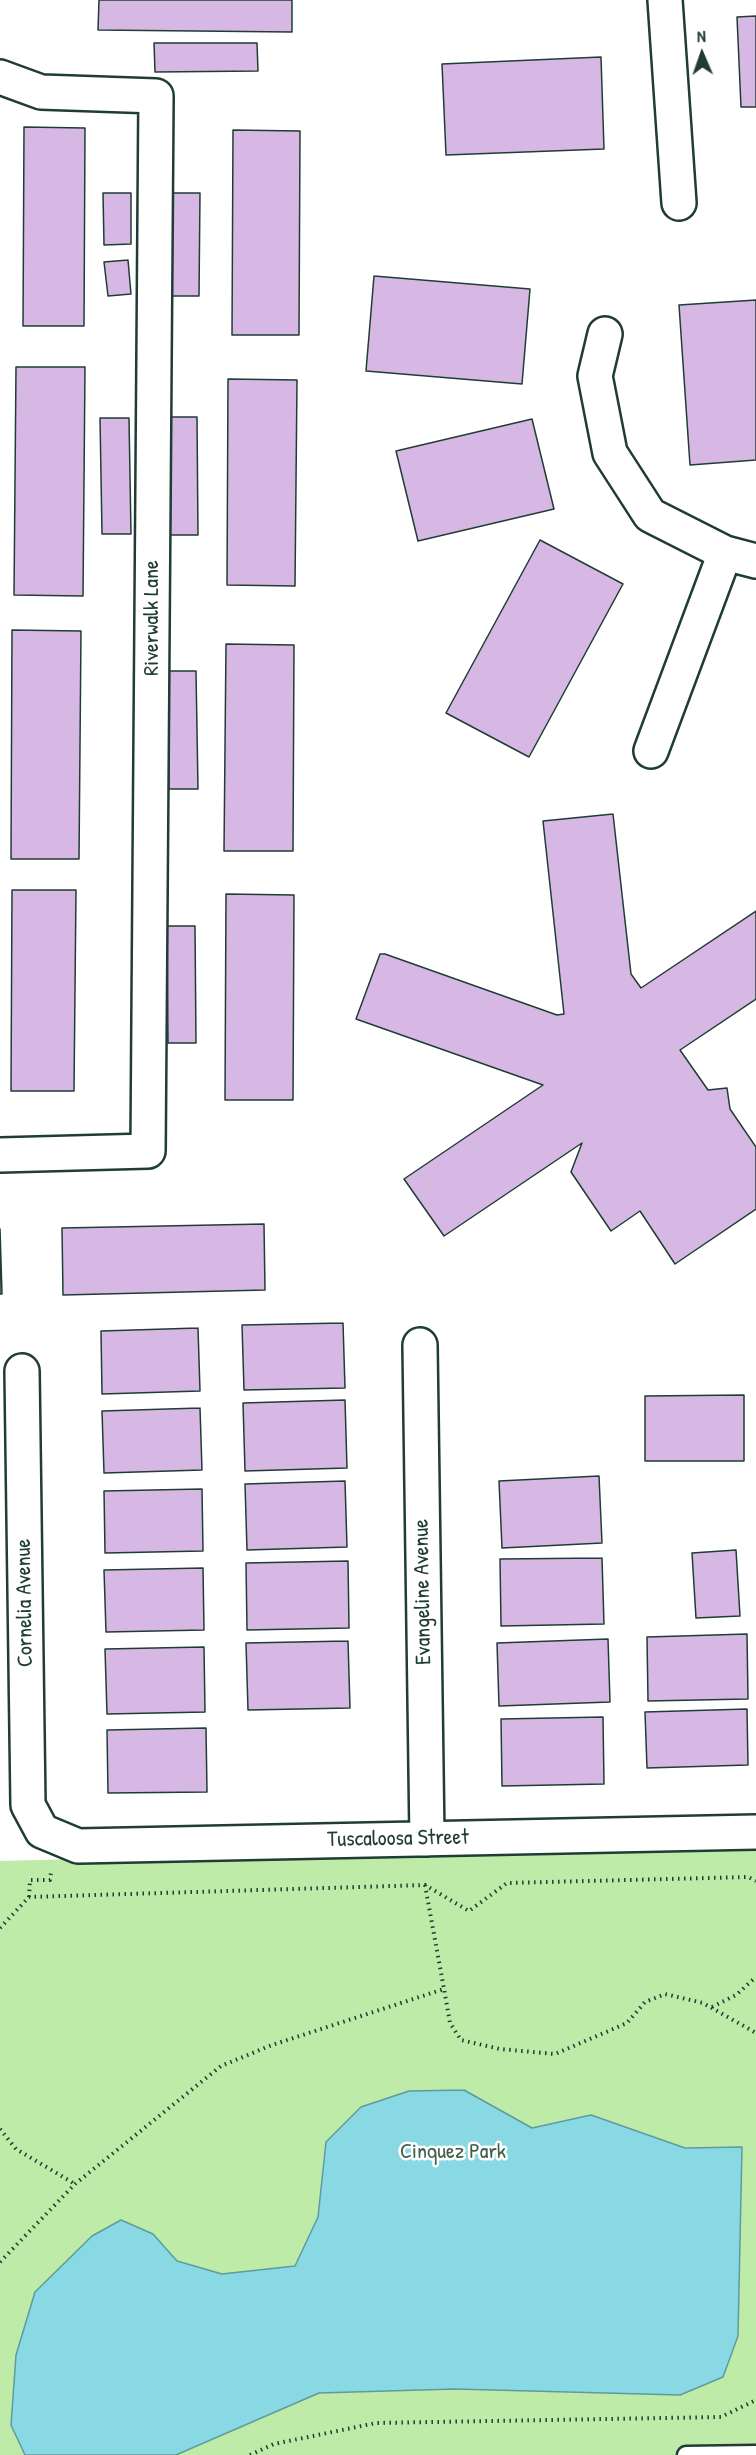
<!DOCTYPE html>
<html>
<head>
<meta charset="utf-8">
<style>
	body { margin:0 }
	#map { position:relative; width:756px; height:2455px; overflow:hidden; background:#fff; font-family:"Patrick Hand",sans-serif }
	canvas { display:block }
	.north { position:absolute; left:672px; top:24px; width:60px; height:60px; -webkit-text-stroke:4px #fff; paint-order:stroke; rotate:358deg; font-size:16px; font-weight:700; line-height:24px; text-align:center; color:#1f3d34 }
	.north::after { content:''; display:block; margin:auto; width:21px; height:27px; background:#1f3d34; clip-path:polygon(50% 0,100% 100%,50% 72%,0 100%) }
</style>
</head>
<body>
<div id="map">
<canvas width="756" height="2455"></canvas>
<div class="north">N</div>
</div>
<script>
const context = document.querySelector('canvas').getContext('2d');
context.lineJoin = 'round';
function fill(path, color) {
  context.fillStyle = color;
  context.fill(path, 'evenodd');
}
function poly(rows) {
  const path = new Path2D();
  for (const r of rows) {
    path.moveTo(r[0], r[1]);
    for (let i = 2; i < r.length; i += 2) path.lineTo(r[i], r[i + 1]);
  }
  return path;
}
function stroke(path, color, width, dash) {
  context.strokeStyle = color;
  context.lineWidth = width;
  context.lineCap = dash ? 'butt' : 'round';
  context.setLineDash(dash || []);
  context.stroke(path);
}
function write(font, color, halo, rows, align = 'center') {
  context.font = font + ' "Patrick Hand",sans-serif';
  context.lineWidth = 5;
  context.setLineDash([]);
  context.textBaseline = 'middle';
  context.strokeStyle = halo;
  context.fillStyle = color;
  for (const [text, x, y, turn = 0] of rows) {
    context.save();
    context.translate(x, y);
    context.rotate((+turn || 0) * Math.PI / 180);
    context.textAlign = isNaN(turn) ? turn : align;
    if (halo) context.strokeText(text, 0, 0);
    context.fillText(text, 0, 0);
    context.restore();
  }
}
fill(poly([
	[756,1842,756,2455,0,2455,0,1861]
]), '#bfeba8');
const water = poly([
	[464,2090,532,2128,591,2115,685,2148,742,2147,738,2336,723,2377,680,2395,455,2389,319,2393,176,2455,25,2455,11,2425,16,2355,35,2292,92,2236,121,2220,153,2234,177,2261,222,2274,295,2266,318,2217,326,2142,361,2107,409,2091,464,2090]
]);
fill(water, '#89d9e4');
stroke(water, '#5f9b9e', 1.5);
const building = poly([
	[99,0,292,0,292,32,98,30,99,0],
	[756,16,756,107,741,107,737,17,756,16],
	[154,43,257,43,258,71,155,72,154,43],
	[601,57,604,149,446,155,442,64,601,57],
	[24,127,85,128,84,326,23,326,24,127],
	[233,130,300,131,299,335,232,335,233,130],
	[103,193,131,193,131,244,104,245,103,193],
	[172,193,200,193,199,296,172,296,172,193],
	[128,260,131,294,108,296,104,262,128,260],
	[374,276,530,289,522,384,366,371,374,276],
	[756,300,756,460,690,465,679,305,756,300],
	[16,367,85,367,83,596,14,595,16,367],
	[228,379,297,380,295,586,227,585,228,379],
	[169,417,197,417,198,535,170,535,169,417],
	[100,418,129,418,131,534,102,534,100,418],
	[532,419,554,509,418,541,396,451,532,419],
	[540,540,623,584,529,757,446,713,540,540],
	[12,630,81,631,79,859,11,859,12,630],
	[226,644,294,645,293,851,224,851,226,644],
	[168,671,196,671,198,789,169,789,168,671],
	[613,814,631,974,641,988,756,911,756,999,680,1050,708,1090,727,1088,730,1109,756,1147,756,1209,675,1264,640,1211,611,1231,571,1172,582,1143,444,1236,404,1179,543,1085,356,1019,380,954,385,954,557,1015,564,1014,543,821,613,814],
	[12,890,76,890,74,1091,11,1091,12,890],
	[226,894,294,895,293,1100,225,1100,226,894],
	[167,926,195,926,196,1043,168,1043,167,926],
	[264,1224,265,1290,63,1295,62,1228,264,1224],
	[0,1229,2,1294,0,1294,0,1229],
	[343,1323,345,1388,244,1390,242,1325,343,1323],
	[198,1328,200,1391,102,1394,101,1331,198,1328],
	[744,1395,744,1461,645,1461,645,1396,744,1395],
	[345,1400,347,1468,245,1471,243,1403,345,1400],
	[200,1408,202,1470,104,1473,102,1411,200,1408],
	[599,1476,602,1543,502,1548,499,1481,599,1476],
	[345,1481,347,1547,247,1550,245,1484,345,1481],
	[202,1489,203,1551,105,1553,104,1491,202,1489],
	[736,1550,740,1616,696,1618,692,1553,736,1550],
	[602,1558,604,1624,501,1626,500,1559,602,1558],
	[348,1561,349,1628,247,1630,246,1563,348,1561],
	[203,1568,204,1630,106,1632,104,1570,203,1568],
	[747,1634,748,1699,648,1701,647,1637,747,1634],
	[608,1639,610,1702,499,1706,497,1643,608,1639],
	[348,1641,350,1708,248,1710,246,1643,348,1641],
	[204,1647,205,1712,107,1714,105,1649,204,1647],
	[747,1709,748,1765,647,1768,645,1712,747,1709],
	[603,1717,604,1784,502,1786,501,1719,603,1717],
	[206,1728,207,1792,108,1793,107,1730,206,1728]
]);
fill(building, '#d7b8e5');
stroke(building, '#1f3d34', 1.5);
const lane = poly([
	[686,2455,756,2454]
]);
const street = poly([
	[665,0,679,203],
	[0,77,41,92,156,96,148,1151,0,1155],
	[605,334,595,376,610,453,650,515,725,553,756,561],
	[651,751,725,553],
	[420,1345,427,1839],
	[22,1371,28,1805,42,1831,78,1846,756,1832]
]);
stroke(lane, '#1f3d34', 21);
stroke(street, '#1f3d34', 38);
stroke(poly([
	[425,1885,444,1989],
	[29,1897,30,1880,50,1880,51,1873],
	[0,1928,29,1897,425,1885,469,1911,507,1883,748,1877,756,1881],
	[712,2007,736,1995,756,1977],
	[0,2129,16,2149,75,2184],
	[0,2262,75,2184,221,2066,272,2045,444,1989,450,2023,461,2040,500,2049,555,2054,627,2023,645,2002,665,1994,703,2003,756,2033],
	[250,2455,274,2444,376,2423,721,2417,756,2400]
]), '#1f3d34', 4, [1.5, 4.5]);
stroke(lane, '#fff', 16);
stroke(street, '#fff', 33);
write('22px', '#1f3d34', '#fff', [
	["Riverwalk Lane",152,618,-90],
	["Evangeline Avenue",423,1592,-91],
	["Cornelia Avenue",25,1603,-91],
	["Tuscaloosa Street",398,1839,-1]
]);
write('22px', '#3f604b', '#fff', [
	["Cinquez Park",453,2152]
]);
</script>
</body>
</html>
